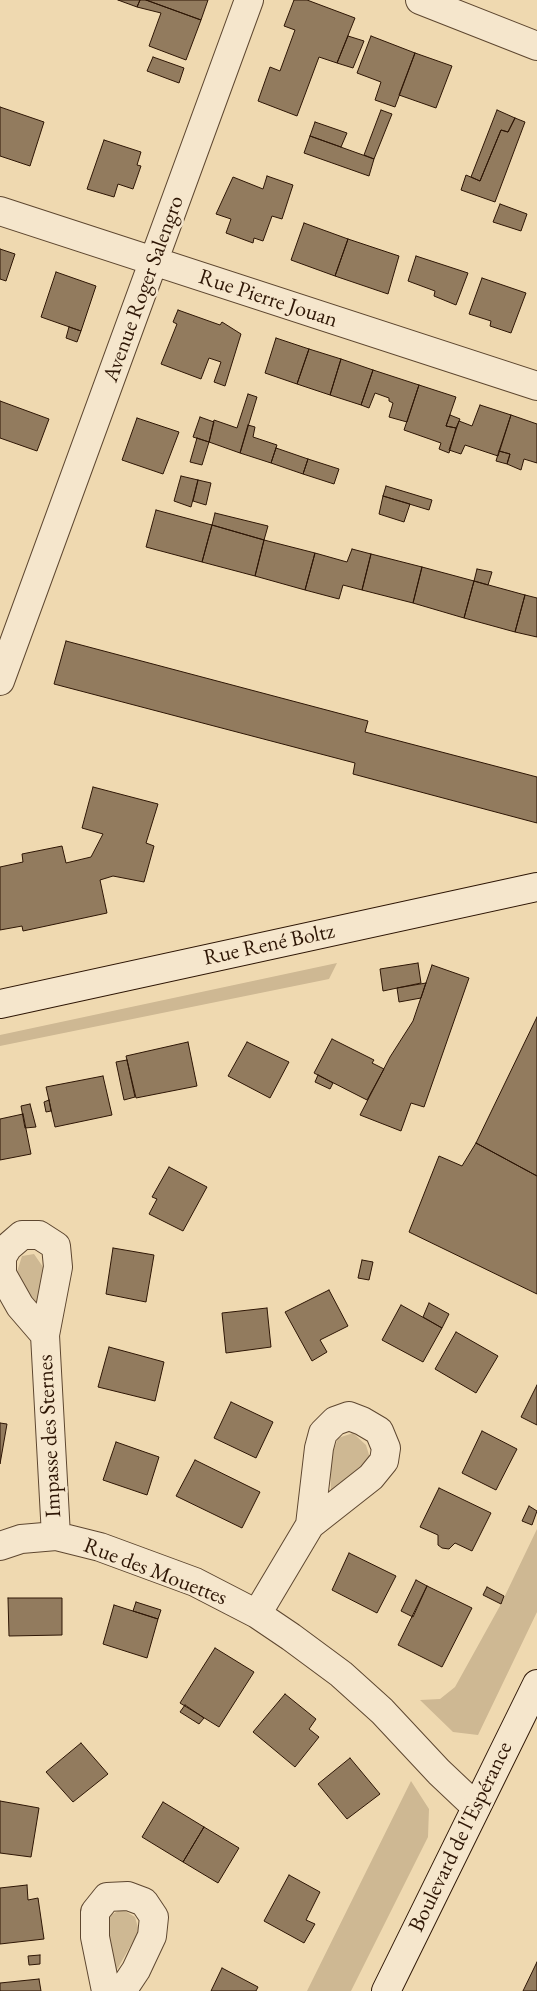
<!DOCTYPE html>
<html>
<head>
<meta charset="utf-8">
<style>
	body { margin:0 }
	canvas { display:block; background:#efd9b0 }
</style>
</head>
<body>
<canvas width="537" height="1991"></canvas>
<script>
const context = document.querySelector('canvas').getContext('2d');
context.lineJoin = 'round';
function fill(path, color) {
  context.fillStyle = color;
  context.fill(path, 'evenodd');
}
function poly(rows) {
  const path = new Path2D();
  for (const r of rows) {
    path.moveTo(r[0], r[1]);
    for (let i = 2; i < r.length; i += 2) path.lineTo(r[i], r[i + 1]);
  }
  return path;
}
function stroke(path, color, width, dash) {
  context.strokeStyle = color;
  context.lineWidth = width;
  context.lineCap = dash ? 'butt' : 'round';
  context.setLineDash(dash || []);
  context.stroke(path);
}
function write(font, color, halo, rows, align = 'center') {
  context.font = font + ' "EB Garamond",serif';
  context.lineWidth = 5;
  context.setLineDash([]);
  context.textBaseline = 'middle';
  context.strokeStyle = halo;
  context.fillStyle = color;
  for (const [text, x, y, turn = 0] of rows) {
    context.save();
    context.translate(x, y);
    context.rotate((+turn || 0) * Math.PI / 180);
    context.textAlign = isNaN(turn) ? turn : align;
    if (halo) context.strokeText(text, 0, 0);
    context.fillText(text, 0, 0);
    context.restore();
  }
}
fill(poly([
	[337,963,329,979,0,1046,0,1035],
	[34,1254,43,1267,42,1291,37,1310,16,1275,22,1256],
	[353,1433,366,1445,370,1458,350,1479,331,1492,330,1461,338,1438],
	[537,1529,537,1612,478,1735,453,1732,420,1700,440,1699,455,1687,501,1604],
	[411,1781,429,1809,428,1837,351,1991,307,1991],
	[122,1909,135,1917,139,1931,115,1973,104,1937,107,1917]
]), '#ceb893');
const building = poly([
	[118,0,140,0,137,7,118,0],
	[140,0,146,0,201,20,186,60,149,46,161,13,137,7,140,0],
	[146,0,208,0,201,20,146,0],
	[294,0,307,0,355,18,337,63,319,57,297,116,258,101,270,67,280,71,295,30,284,26,294,0],
	[348,36,364,41,353,68,337,63,348,36],
	[371,36,415,53,395,107,375,100,381,82,357,73,371,36],
	[415,53,452,66,436,108,399,95,415,53],
	[153,57,184,68,179,83,147,71,153,57],
	[0,107,44,122,30,166,0,156,0,107],
	[381,110,392,114,374,159,364,155,381,110],
	[497,110,515,118,508,132,501,130,480,181,471,177,497,110],
	[515,118,525,122,495,202,461,190,466,175,480,181,501,130,508,132,515,118],
	[315,122,347,133,341,147,310,136,315,122],
	[310,136,374,159,369,176,304,153,310,136],
	[104,140,141,152,137,165,141,166,133,189,118,184,114,197,87,189,104,140],
	[267,176,293,185,282,219,272,216,263,241,254,238,253,243,226,233,231,219,216,214,233,177,263,189,267,176],
	[500,204,527,214,521,231,493,222,500,204],
	[304,223,348,239,335,276,291,260,304,223],
	[348,239,399,256,388,294,335,276,348,239],
	[0,249,15,254,6,281,0,279,0,249],
	[416,256,468,273,456,305,434,296,435,291,408,281,416,256],
	[56,272,96,286,81,331,41,317,56,272],
	[482,278,526,293,511,333,490,326,491,321,469,314,482,278],
	[178,310,220,325,222,322,241,334,225,386,214,382,221,362,209,358,201,379,161,364,177,324,173,322,178,310],
	[69,327,81,331,77,342,66,338,69,327],
	[276,338,309,349,297,384,265,373,276,338],
	[309,349,341,359,330,395,297,384,309,349],
	[341,359,373,370,361,405,330,395,341,359],
	[373,370,419,385,407,422,389,417,393,403,389,401,389,398,375,393,369,408,361,405,373,370],
	[419,385,456,397,446,426,456,428,449,453,439,449,441,443,404,430,419,385],
	[248,394,257,397,240,453,209,442,214,420,237,428,248,394],
	[0,401,49,419,37,451,0,438,0,401],
	[480,405,511,415,498,456,465,445,461,454,449,450,459,421,472,426,480,405],
	[450,415,460,419,456,428,446,426,450,415],
	[511,415,537,424,537,463,524,459,521,470,507,464,510,454,499,451,511,415],
	[200,417,214,422,209,442,193,437,200,417],
	[137,418,179,432,163,474,122,460,137,418],
	[248,425,255,427,253,437,277,445,271,463,240,453,248,425],
	[197,438,209,442,202,465,190,462,197,438],
	[276,448,308,459,303,474,271,463,276,448],
	[499,451,510,454,507,464,496,461,499,451],
	[308,459,339,469,334,484,303,474,308,459],
	[181,476,198,480,191,507,174,501,181,476],
	[198,480,211,483,206,505,193,501,198,480],
	[386,486,432,500,429,510,383,496,386,486],
	[383,496,410,504,404,522,379,514,383,496],
	[156,510,212,525,202,562,146,547,156,510],
	[215,513,268,526,264,540,212,525,215,513],
	[212,525,264,540,255,576,202,562,212,525],
	[264,540,315,553,305,590,255,576,264,540],
	[352,549,371,554,362,590,343,585,339,599,305,590,315,553,347,562,352,549],
	[371,554,422,567,413,603,362,590,371,554],
	[422,567,474,581,464,618,413,603,422,567],
	[477,569,492,572,488,585,474,581,477,569],
	[474,581,525,595,515,632,464,618,474,581],
	[525,595,537,598,537,637,515,632,525,595],
	[66,641,368,721,365,732,537,777,537,823,353,774,355,763,54,684,66,641],
	[93,787,158,804,146,843,154,846,144,882,113,876,100,880,107,913,23,931,22,926,0,930,0,867,23,862,22,854,62,846,66,863,91,857,103,834,82,828,93,787],
	[418,963,421,983,383,991,380,969,418,963],
	[432,965,469,978,424,1107,411,1103,401,1131,360,1115,390,1057,413,1021,432,965],
	[426,983,421,998,399,1002,397,988,426,983],
	[537,1017,537,1176,476,1143,537,1017],
	[332,1039,374,1060,372,1063,384,1069,367,1100,314,1073,332,1039],
	[188,1042,197,1086,136,1098,126,1056,188,1042],
	[247,1042,289,1062,270,1098,228,1076,247,1042],
	[127,1060,135,1097,124,1100,116,1062,127,1060],
	[318,1075,333,1083,330,1089,315,1082,318,1075],
	[103,1076,112,1115,55,1127,46,1087,103,1076],
	[49,1100,51,1111,46,1112,44,1102,49,1100],
	[30,1104,36,1127,25,1128,21,1106,30,1104],
	[23,1114,31,1154,0,1160,0,1119,23,1114],
	[476,1143,537,1176,537,1294,409,1232,439,1156,462,1166,476,1143],
	[169,1167,207,1187,183,1231,149,1214,157,1199,152,1197,169,1167],
	[113,1248,154,1255,146,1302,106,1294,113,1248],
	[362,1260,373,1262,369,1280,358,1278,362,1260],
	[329,1290,348,1326,320,1340,327,1352,312,1361,285,1312,329,1290],
	[429,1303,449,1314,442,1328,423,1317,429,1303],
	[401,1305,442,1328,423,1362,382,1340,401,1305],
	[267,1308,271,1347,226,1353,222,1313,267,1308],
	[456,1332,498,1356,476,1393,435,1369,456,1332],
	[109,1347,164,1362,155,1401,98,1387,109,1347],
	[537,1385,537,1425,521,1417,537,1385],
	[231,1402,273,1422,256,1458,214,1438,231,1402],
	[0,1423,7,1424,0,1464,0,1423],
	[482,1431,517,1449,496,1490,462,1473,482,1431],
	[116,1442,159,1457,147,1495,103,1480,116,1442],
	[195,1460,260,1492,242,1528,176,1496,195,1460],
	[439,1488,491,1513,472,1551,455,1543,449,1549,442,1548,438,1545,438,1535,420,1527,439,1488],
	[529,1506,537,1511,532,1525,522,1521,529,1506],
	[349,1553,396,1576,377,1613,332,1590,349,1553],
	[416,1580,427,1586,413,1617,401,1611,416,1580],
	[427,1586,472,1608,442,1667,398,1645,427,1586],
	[487,1587,504,1596,501,1604,483,1595,487,1587],
	[8,1598,62,1598,62,1635,9,1636,8,1598],
	[136,1602,161,1610,158,1619,133,1611,136,1602],
	[114,1605,158,1619,147,1658,103,1644,114,1605],
	[215,1648,254,1672,219,1727,180,1703,215,1648],
	[285,1694,316,1719,309,1729,319,1737,295,1767,253,1732,285,1694],
	[185,1705,204,1718,199,1724,180,1712,185,1705],
	[81,1743,108,1774,73,1802,46,1772,81,1743],
	[350,1758,380,1794,347,1819,318,1784,350,1758],
	[0,1801,39,1808,31,1857,0,1853,0,1801],
	[163,1802,204,1827,183,1862,142,1837,163,1802],
	[204,1827,239,1848,218,1883,183,1862,204,1827],
	[289,1875,320,1892,306,1920,315,1924,304,1943,264,1921,289,1875],
	[27,1885,28,1900,38,1898,44,1939,0,1944,0,1888,27,1885],
	[40,1955,40,1964,29,1965,28,1956,40,1955],
	[537,1962,537,1991,523,1991,537,1962],
	[222,1968,258,1987,256,1991,211,1991,222,1968],
	[39,1979,41,1991,0,1991,0,1983,39,1979]
]);
fill(building, '#927b5e');
stroke(building, '#2e1605', 1);
const street = poly([
	[420,0,537,46],
	[0,211,537,386],
	[0,681,249,0],
	[45,1335,20,1306,2,1274,2,1257,8,1247,22,1235,39,1235,56,1246,58,1267,45,1335,56,1536],
	[0,1546,21,1539,56,1536,100,1547,195,1582,257,1614,291,1637,341,1674,382,1711,439,1772,476,1807],
	[257,1614,310,1525,371,1477,384,1461,386,1448,379,1431,362,1421,349,1416,335,1421,323,1433,319,1448,310,1525],
	[106,1991,95,1937,95,1912,107,1897,128,1896,144,1902,154,1917,152,1936,136,1970,122,1991]
]);
const secondary = poly([
	[0,1004,537,887],
	[386,1991,537,1684]
]);
stroke(street, '#5e4730', 30);
stroke(secondary, '#2e1605', 30);
stroke(street, '#f5e6cc', 28);
stroke(secondary, '#f5e6cc', 28);
write('22px', '#2e1605', '#f5e6cc', [
	["Avenue Roger Salengro",144,289,-70],
	["Rue Pierre Jouan",268,299,18],
	["Rue René Boltz",269,945,-12],
	["Impasse des Sternes",50,1436,-93],
	["Rue des Mouettes",155,1572,21],
	["Boulevard de l'Espérance",461,1837,-64]
]);
</script>
</body>
</html>
